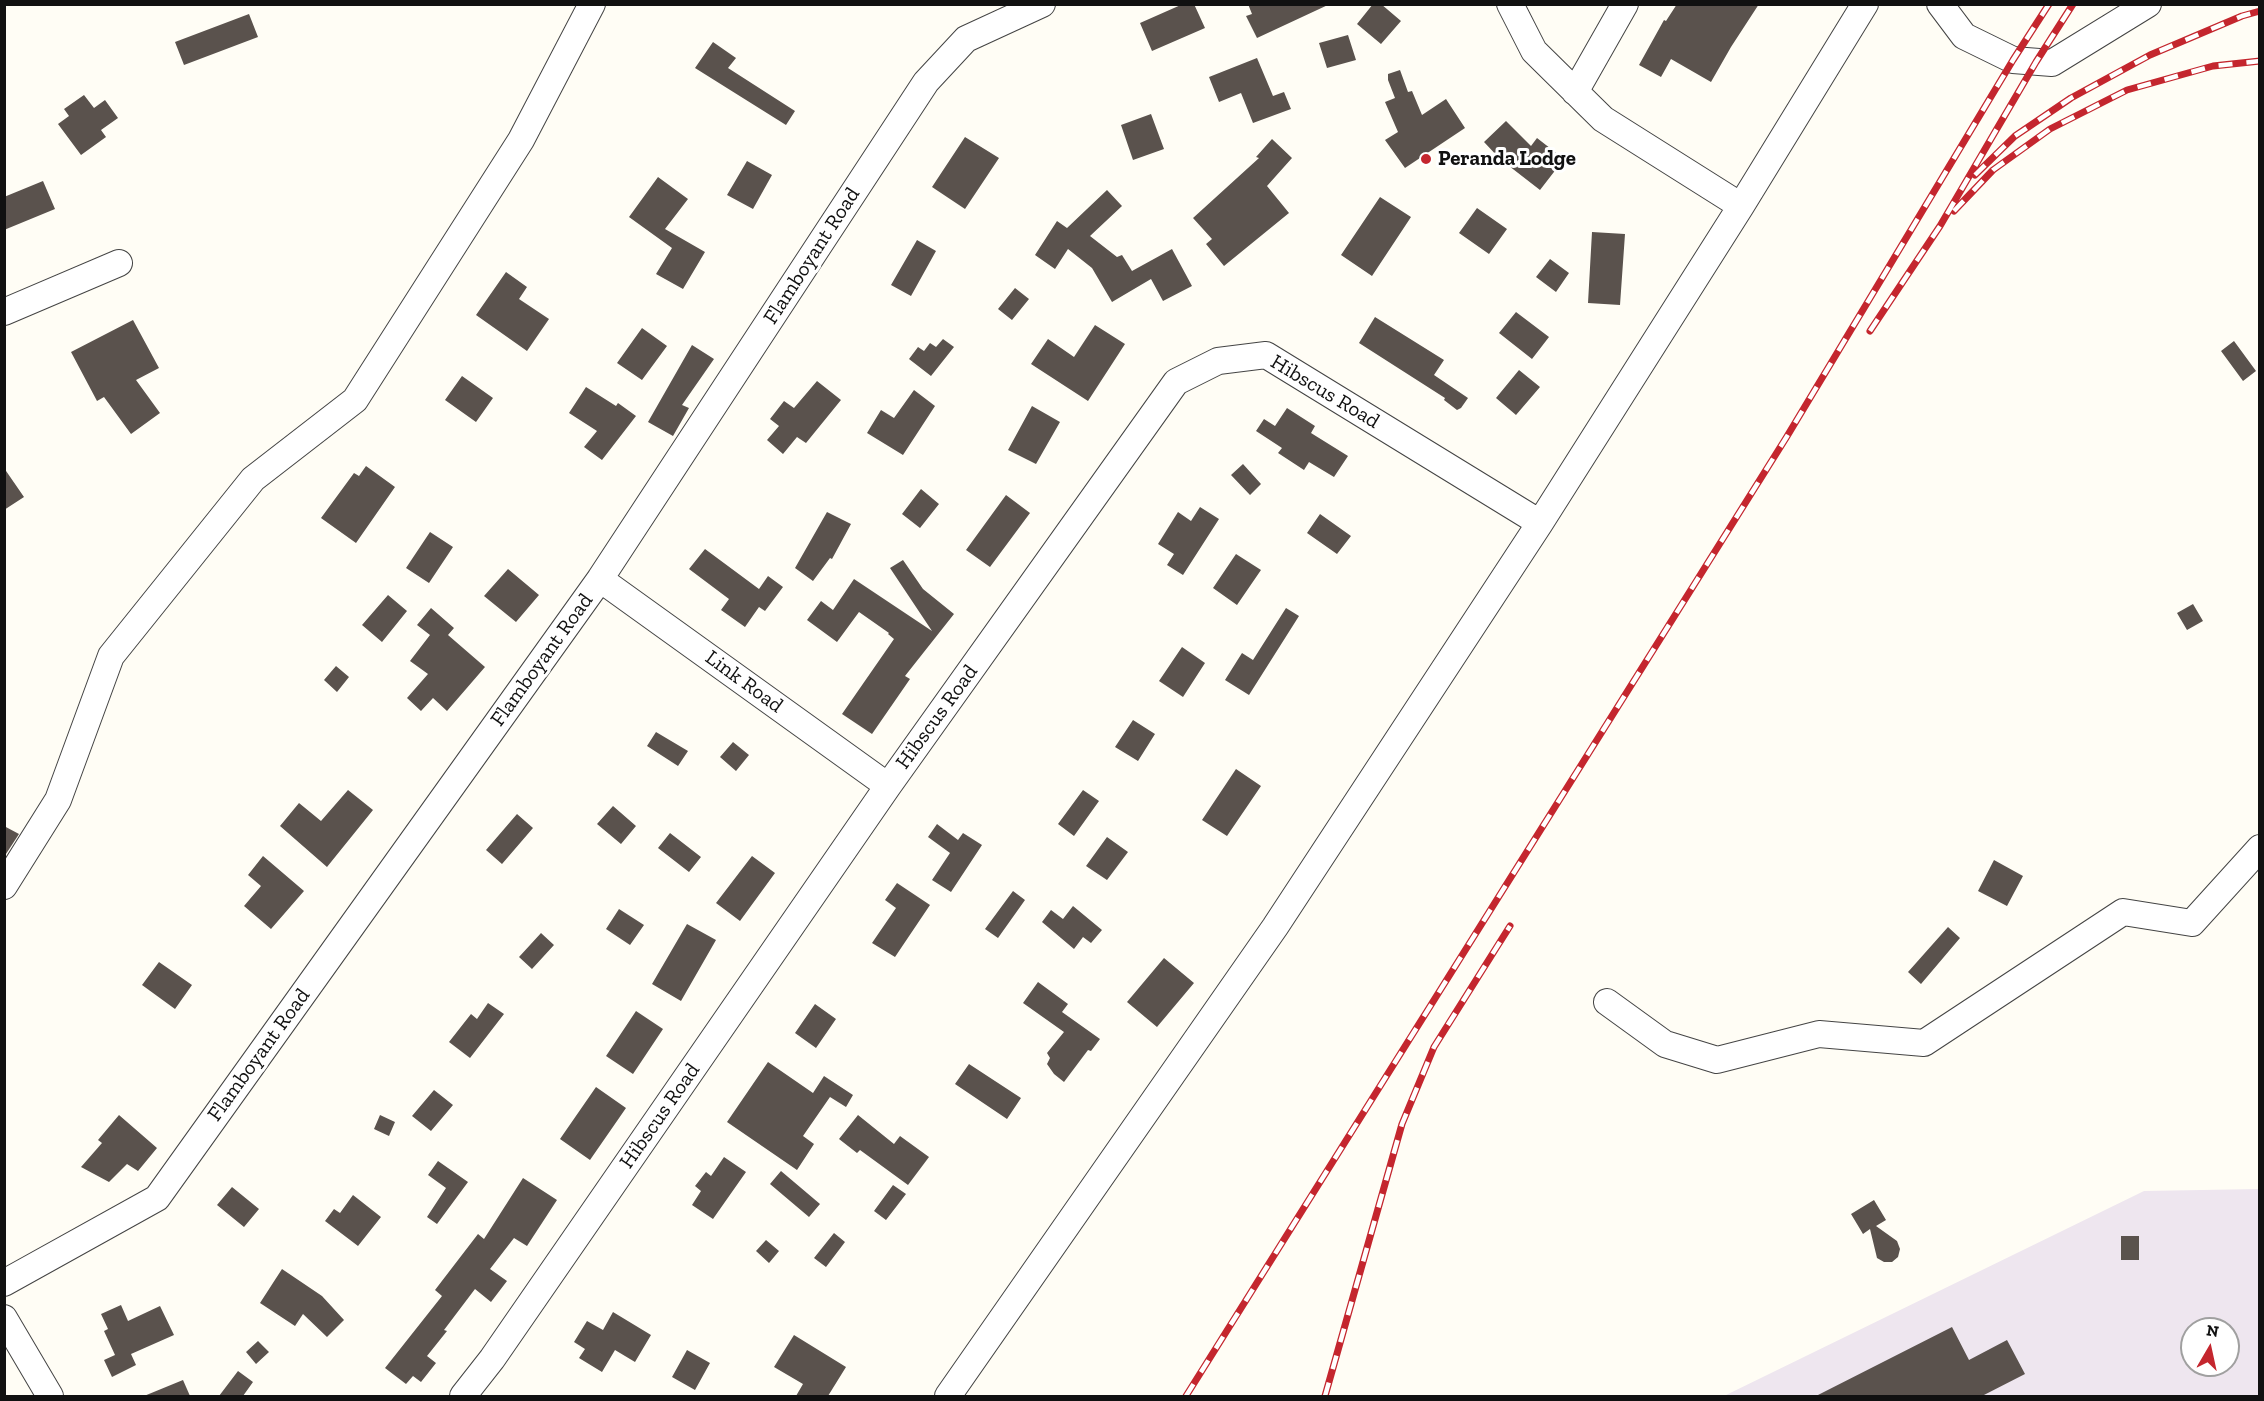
<!DOCTYPE html>
<html>
<head>
<meta charset="utf-8">
<style>
	body { margin:0 }
	#map { position:relative; width:2264px; height:1401px; overflow:hidden; background:#fffdf5; font-family:"Zilla Slab",serif }
	canvas { display:block }
	.frame { position:absolute; inset:0; border:6px solid #111; pointer-events:none }
	.north { position:absolute; left:2180px; top:1317px; width:60px; height:60px; box-sizing:border-box; background:#fff; border:2px solid #a0a0a0; border-radius:50%; rotate:9deg; font-size:16px; font-weight:700; line-height:24px; text-align:center; color:#111 }
	.north::after { content:''; display:block; margin:auto; width:21px; height:27px; background:#c4262e; clip-path:polygon(50% 0,100% 100%,50% 72%,0 100%) }
</style>
</head>
<body>
<div id="map">
<canvas width="2264" height="1401"></canvas>
<div class="frame"></div>
<div class="north">N</div>
</div>
<script>
const context = document.querySelector('canvas').getContext('2d');
context.lineJoin = 'round';
function fill(path, color) {
  context.fillStyle = color;
  context.fill(path, 'evenodd');
}
function poly(rows) {
  const path = new Path2D();
  for (const r of rows) {
    path.moveTo(r[0], r[1]);
    for (let i = 2; i < r.length; i += 2) path.lineTo(r[i], r[i + 1]);
  }
  return path;
}
function stroke(path, color, width, dash) {
  context.strokeStyle = color;
  context.lineWidth = width;
  context.lineCap = dash ? 'butt' : 'round';
  context.setLineDash(dash || []);
  context.stroke(path);
}
function write(font, color, halo, rows, align = 'center') {
  context.font = font + ' "Zilla Slab",serif';
  context.lineWidth = 6;
  context.setLineDash([]);
  context.textBaseline = 'middle';
  context.strokeStyle = halo;
  context.fillStyle = color;
  for (const [text, x, y, turn = 0] of rows) {
    context.save();
    context.translate(x, y);
    context.rotate((+turn || 0) * Math.PI / 180);
    context.textAlign = isNaN(turn) ? turn : align;
    if (halo) context.strokeText(text, 0, 0);
    context.fillText(text, 0, 0);
    context.restore();
  }
}
fill(poly([
	[2259,1189,2259,1396,1724,1396,2144,1191],
	[2192,1329,2228,1329,2228,1365,2192,1365]
]), '#eee6ef');
fill(poly([
	[1183,4,1194,4,1205,28,1152,51,1140,23],
	[1248,4,1330,4,1257,38,1246,16,1252,14],
	[1373,4,1381,4,1401,21,1381,44,1357,24],
	[1677,4,1759,4,1731,47,1711,82,1671,59,1661,77,1639,65,1664,20,1666,21],
	[249,14,258,37,184,65,175,42],
	[1348,35,1356,60,1327,68,1319,43],
	[713,42,736,58,728,68,795,111,786,125,695,68],
	[1257,58,1273,96,1284,92,1291,109,1253,123,1241,93,1219,102,1209,77],
	[1400,70,1408,92,1412,91,1422,115,1446,99,1465,128,1405,168,1385,140,1398,132,1385,102,1395,98,1388,80,1388,74],
	[84,95,94,108,105,100,118,118,101,130,106,137,81,155,58,124,69,116,64,109],
	[1151,114,1164,149,1133,160,1121,125],
	[1506,121,1531,146,1537,138,1564,159,1540,190,1500,159,1484,142],
	[965,137,999,158,965,209,932,187],
	[1272,139,1292,158,1267,186,1289,213,1224,266,1206,244,1212,239,1193,218,1259,158,1256,157],
	[747,161,772,175,753,209,727,195],
	[658,177,688,199,665,229,705,252,683,289,656,274,672,248,629,217],
	[43,181,55,209,4,230,4,197],
	[1107,190,1122,206,1090,236,1117,257,1122,255,1132,271,1172,249,1192,286,1163,301,1151,279,1112,302,1092,268,1068,249,1055,269,1035,255,1057,221,1067,228],
	[1380,197,1411,217,1372,276,1341,255],
	[1477,208,1507,229,1489,254,1459,233],
	[1592,232,1625,234,1620,305,1588,303],
	[917,240,936,251,911,296,891,285],
	[1550,259,1569,273,1556,292,1536,277],
	[506,272,527,287,519,299,549,319,527,351,476,315],
	[1015,288,1029,299,1012,320,998,309],
	[1516,312,1549,337,1532,359,1499,333],
	[1375,317,1444,360,1434,375,1468,398,1461,408,1457,410,1444,400,1445,398,1359,343],
	[133,320,159,368,136,380,160,413,131,434,104,397,97,401,71,352],
	[1095,325,1125,344,1088,401,1031,364,1048,339,1074,357],
	[642,328,667,346,642,380,617,363],
	[943,339,954,347,931,376,909,359,918,347,924,351,930,343,936,347],
	[2234,341,2256,371,2243,381,2221,351],
	[692,345,714,359,682,405,689,408,673,436,648,422],
	[1519,370,1540,387,1516,415,1496,398],
	[462,376,493,398,476,422,445,400],
	[817,381,841,400,806,443,797,437,783,454,767,440,779,426,770,419,784,401,794,408],
	[586,387,616,406,618,403,636,416,602,460,584,447,597,431,569,413],
	[914,390,935,406,903,455,867,433,881,410,894,418],
	[1032,406,1060,422,1036,464,1008,450],
	[1287,408,1315,426,1311,433,1348,456,1334,477,1309,462,1304,470,1278,453,1282,448,1256,431,1264,419,1275,426],
	[1243,464,1261,484,1250,495,1231,475],
	[366,466,395,487,356,543,321,518,354,473,359,476],
	[4,468,24,497,4,510],
	[921,489,939,504,920,528,902,514],
	[1006,495,1030,513,990,567,966,550],
	[1200,507,1219,519,1183,575,1167,565,1174,554,1158,544,1178,512,1191,521],
	[827,512,851,524,832,559,830,558,813,581,795,568],
	[1320,514,1351,536,1337,554,1307,533],
	[430,532,453,547,429,583,406,568],
	[705,549,759,589,768,576,783,587,765,611,759,607,745,627,721,610,729,599,689,569],
	[1236,554,1261,570,1237,605,1213,588],
	[903,560,923,589,954,614,905,676,910,679,872,734,842,714,894,639,888,634,889,633,859,612,837,642,807,620,821,601,833,610,854,579,932,631,890,568],
	[508,569,539,595,516,622,484,596],
	[388,595,407,611,382,642,362,625],
	[2193,604,2203,621,2187,630,2177,613],
	[431,608,454,628,448,635,485,667,447,711,433,698,421,711,407,698,428,674,410,661,430,635,417,625],
	[1286,608,1299,616,1249,695,1225,680,1242,653,1253,660],
	[1182,647,1205,663,1183,697,1159,681],
	[336,666,349,677,337,692,324,680],
	[1133,720,1155,734,1138,761,1115,747],
	[656,732,688,751,678,766,647,746],
	[733,742,749,755,736,771,720,757],
	[1236,769,1261,786,1227,836,1202,820],
	[348,790,373,810,327,867,280,826,299,803,321,821],
	[1083,790,1099,801,1074,836,1058,824],
	[613,806,636,826,621,844,597,824],
	[517,814,533,828,502,864,486,850],
	[937,824,958,840,963,833,982,845,951,892,932,880,950,853,928,837],
	[4,826,19,834,4,857],
	[670,833,701,857,689,872,658,848],
	[1107,837,1128,852,1107,880,1086,866],
	[263,856,304,891,271,929,244,906,261,886,248,875],
	[752,856,775,873,740,921,716,903],
	[1994,860,2023,876,2007,906,1978,891],
	[897,883,930,905,895,957,872,943,896,908,885,900],
	[1013,891,1025,900,998,938,985,929],
	[1073,906,1102,930,1091,943,1083,937,1074,949,1042,922,1051,910,1063,919],
	[619,909,644,925,630,945,606,929],
	[687,924,716,940,681,1001,652,984],
	[1948,927,1960,938,1921,984,1908,972],
	[541,933,554,945,532,969,519,957],
	[1164,958,1194,983,1157,1027,1127,1002],
	[159,962,192,985,175,1009,142,985],
	[1038,982,1068,1004,1062,1012,1100,1039,1091,1051,1088,1050,1064,1082,1054,1074,1047,1064,1050,1058,1047,1053,1064,1032,1023,1003],
	[488,1003,504,1014,470,1058,449,1042,471,1014,477,1019],
	[815,1004,836,1019,816,1048,795,1033],
	[636,1011,663,1029,633,1074,606,1056],
	[768,1062,813,1093,824,1076,853,1095,846,1107,830,1097,803,1136,814,1144,797,1170,727,1122],
	[969,1064,1021,1098,1007,1119,955,1084],
	[596,1087,626,1108,590,1160,560,1139],
	[434,1090,453,1105,431,1131,412,1116],
	[119,1115,157,1148,138,1171,127,1164,109,1182,81,1167,102,1143,98,1140],
	[380,1115,395,1122,389,1136,374,1129],
	[858,1115,894,1144,900,1136,929,1157,908,1185,860,1150,857,1153,839,1139],
	[724,1157,746,1172,713,1219,692,1205,701,1191,695,1186,706,1172,711,1176],
	[438,1161,468,1182,437,1224,427,1217,446,1188,428,1175],
	[781,1171,820,1204,809,1217,770,1184],
	[523,1178,557,1200,527,1246,514,1238,490,1269,507,1281,491,1302,475,1289,444,1330,447,1331,427,1356,436,1363,421,1382,413,1376,406,1384,385,1368,442,1296,435,1290,478,1234,484,1239],
	[893,1185,906,1194,886,1220,874,1211],
	[232,1187,259,1209,244,1227,217,1205],
	[353,1195,381,1217,358,1246,325,1221,334,1209,340,1213],
	[1874,1200,1886,1220,1876,1226,1897,1241,1900,1249,1898,1257,1892,1262,1884,1262,1877,1258,1870,1229,1863,1234,1851,1214],
	[834,1233,845,1242,826,1267,814,1258],
	[2121,1236,2139,1236,2139,1260,2121,1260],
	[766,1240,779,1251,769,1263,756,1251],
	[282,1269,322,1296,344,1320,327,1337,303,1314,295,1326,260,1303],
	[121,1305,128,1321,160,1306,174,1335,131,1354,136,1365,112,1377,104,1360,115,1355,104,1331,108,1329,101,1314],
	[613,1312,651,1335,635,1362,615,1350,602,1372,579,1358,585,1349,574,1342,587,1321,603,1330],
	[1952,1327,1969,1360,2007,1340,2025,1374,1982,1396,1816,1396],
	[794,1335,846,1367,828,1396,796,1396,803,1384,774,1367],
	[258,1341,269,1352,256,1364,246,1352],
	[687,1350,710,1363,695,1390,672,1377],
	[238,1371,253,1382,243,1396,219,1396],
	[183,1380,190,1396,144,1396]
]), '#5a524d');
const minor = poly([
	[1510,4,1534,51,1603,119,1741,206],
	[1940,4,1964,36,2013,60,2052,63,2148,4],
	[1575,92,1625,4],
	[4,312,119,263],
	[600,579,888,786],
	[4,886,58,800,111,656,253,479,355,400,521,140,592,4],
	[1607,1002,1665,1044,1717,1060,1819,1034,1924,1043,2123,912,2192,923,2260,848],
	[4,1283,157,1198,600,579,926,82,966,39,1042,4],
	[4,1318,50,1396],
	[463,1396,492,1359,888,786,1176,382,1218,361,1266,355,1540,523],
	[948,1396,1275,927,1540,523,1741,206,1865,4]
]);
stroke(minor, '#444', 28);
stroke(minor, '#fff', 26);
const rail = poly([
	[1975,175,2015,136,2071,98,2150,55,2242,16,2260,11],
	[1954,211,1993,170,2050,129,2127,90,2213,66,2260,61],
	[1870,331,1940,226,2036,62,2073,4],
	[1186,1396,1786,438,2013,60,2049,4],
	[1325,1396,1402,1124,1434,1047,1510,926]
]);
stroke(rail, '#c4262e', 7);
stroke(rail, '#fff', 4.5, [14]);
for (const [x, y, r, color] of [
	[1426,159,6,"#c4262e"]
]) {
  const dot = new Path2D();
  dot.arc(x, y, r, 0, 2 * Math.PI);
  context.fillStyle = color;
  context.fill(dot);
  stroke(dot, '#fff', 2);
}
write('bold 21px', '#111', '#fff', [
	["Peranda Lodge",1438,159]
], 'left');
write('21px', '#111', '#fff', [
	["Flamboyant Road",812,256,-57],
	["Hibscus Road",1325,392,31],
	["Flamboyant Road",542,660,-54],
	["Link Road",744,682,36],
	["Hibscus Road",937,717,-54],
	["Flamboyant Road",259,1055,-54],
	["Hibscus Road",660,1116,-55]
]);
</script>
</body>
</html>
